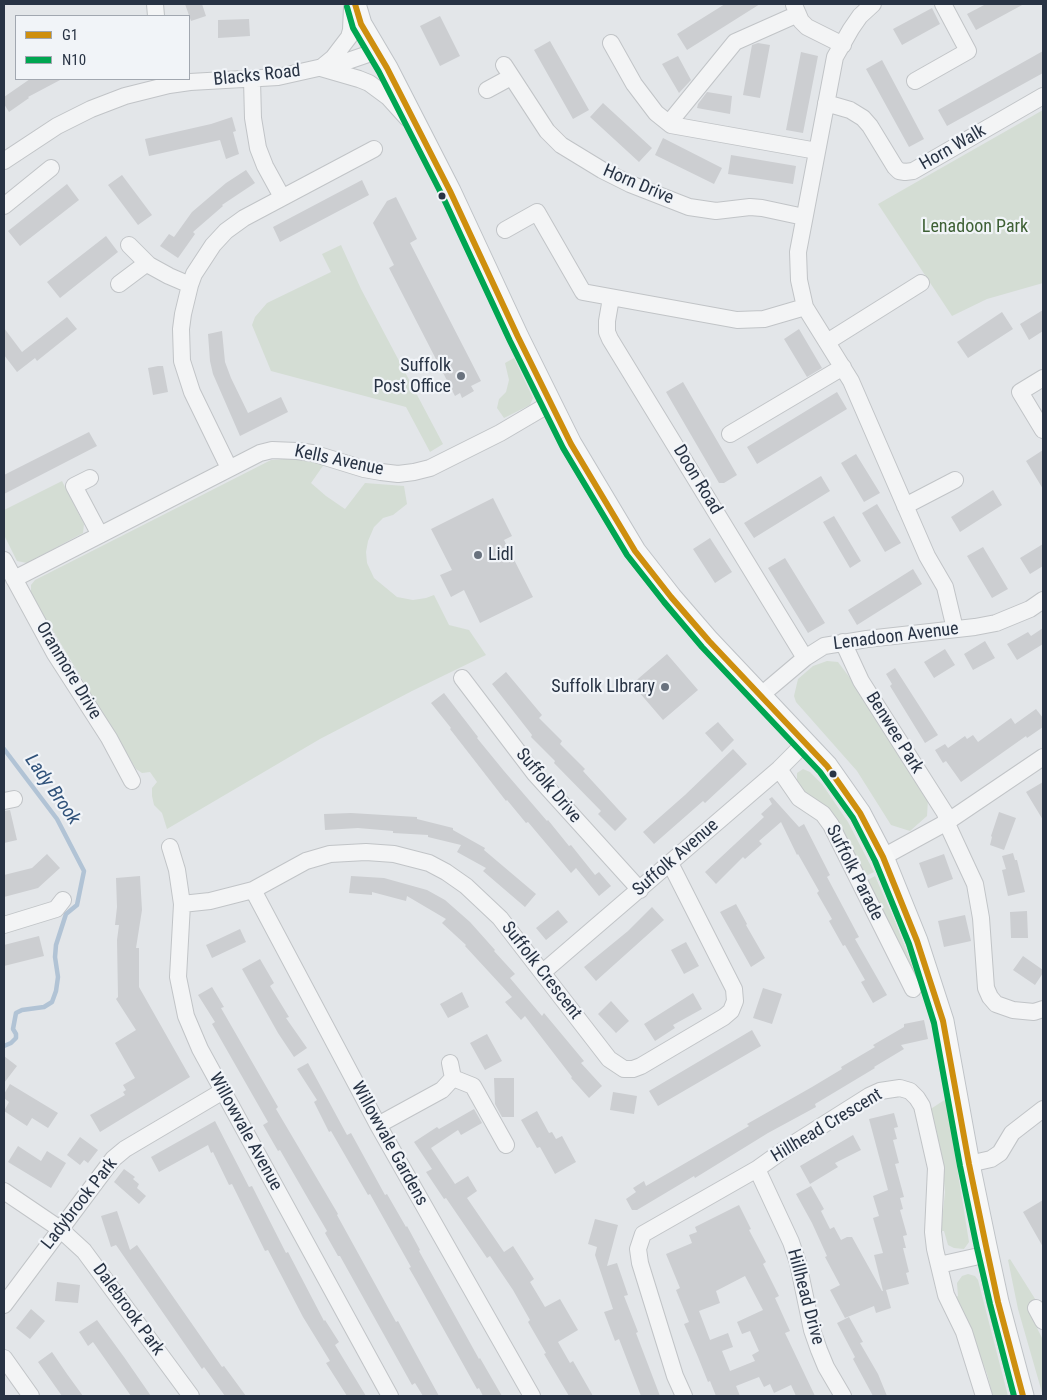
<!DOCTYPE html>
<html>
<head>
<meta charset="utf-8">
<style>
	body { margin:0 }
	#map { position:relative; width:1047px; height:1400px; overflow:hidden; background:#e3e6e9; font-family:"Roboto Condensed",sans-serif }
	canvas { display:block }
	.frame { position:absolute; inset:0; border:5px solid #283344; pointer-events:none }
	.legend { position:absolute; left:15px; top:15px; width:175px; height:65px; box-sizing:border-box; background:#f1f4f8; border:1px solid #a1a7b0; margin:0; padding:6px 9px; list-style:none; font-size:15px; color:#283344 }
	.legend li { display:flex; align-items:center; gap:10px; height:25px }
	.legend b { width:25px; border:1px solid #a1a7b0 }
</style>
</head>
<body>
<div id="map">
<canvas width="1047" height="1400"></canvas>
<div class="frame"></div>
<ul class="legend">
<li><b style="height:6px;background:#ce8f0e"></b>G1</li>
<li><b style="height:6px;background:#00a651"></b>N10</li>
</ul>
</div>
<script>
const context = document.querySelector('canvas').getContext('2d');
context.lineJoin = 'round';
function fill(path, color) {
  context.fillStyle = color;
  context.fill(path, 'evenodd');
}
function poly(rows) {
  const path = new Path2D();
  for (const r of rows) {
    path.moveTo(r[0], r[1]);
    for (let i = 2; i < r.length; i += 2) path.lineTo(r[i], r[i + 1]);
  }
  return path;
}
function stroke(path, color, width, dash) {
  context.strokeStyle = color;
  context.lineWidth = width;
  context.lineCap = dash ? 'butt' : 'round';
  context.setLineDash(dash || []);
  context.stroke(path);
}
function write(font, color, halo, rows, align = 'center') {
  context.font = font + ' "Roboto Condensed",sans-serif';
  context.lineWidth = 4.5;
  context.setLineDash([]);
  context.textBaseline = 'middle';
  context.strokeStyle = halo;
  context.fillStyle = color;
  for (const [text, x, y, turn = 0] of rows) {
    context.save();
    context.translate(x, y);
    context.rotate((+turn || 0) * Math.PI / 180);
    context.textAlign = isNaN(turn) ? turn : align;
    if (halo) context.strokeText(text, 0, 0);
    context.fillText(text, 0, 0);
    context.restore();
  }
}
fill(poly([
	[1043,110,1043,283,987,299,952,316,878,204],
	[341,245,361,289,443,444,430,452,406,407,271,371,252,325,255,317,267,303,331,272,322,254],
	[514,358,533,398,530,405,504,418,497,408,499,399,506,392,509,380,505,363],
	[295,458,325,463,311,483,326,496,345,509,365,483,404,486,407,504,393,515,383,518,374,527,368,541,366,552,367,563,374,578,397,597,413,600,426,598,434,595,449,625,469,630,486,655,412,691,320,739,167,829,162,813,154,805,152,796,152,788,157,782,150,772,142,773,136,769,31,594,31,585,35,580,271,460],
	[62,481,84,524,83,533,27,563,17,561,4,535,4,510],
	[827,661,838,662,850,678,922,787,928,799,927,816,910,831,891,825,857,771,796,702,794,696,798,679,813,666],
	[803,769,810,772,822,784,848,822,874,872,864,877,802,792,797,781,797,773],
	[875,876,894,919,918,980,918,988,866,881],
	[946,1099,969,1242,964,1249,954,1248,948,1245,944,1231,941,1231,945,1192,942,1162,929,1110],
	[1010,1259,1037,1302,1027,1308,1043,1340,1043,1396,1018,1309,1008,1260],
	[968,1274,975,1276,978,1280,1008,1396,993,1396,987,1374,959,1302,956,1297,958,1296,957,1283,962,1276]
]), '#d4ddd4');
stroke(poly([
	[4,749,57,819,84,871,77,905,66,914,56,945,55,957,58,977,56,991,52,1002,44,1007,22,1010,16,1013,13,1029,16,1034,16,1038,11,1043,4,1046]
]), '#b1c3d5', 4.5);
fill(poly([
	[185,4,202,4,206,16,191,21],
	[725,4,760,4,687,50,677,34],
	[986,4,1024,4,976,30,967,14],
	[932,8,940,24,902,45,893,29],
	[440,16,460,56,440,66,420,26],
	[249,19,250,36,218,38,218,20],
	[550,41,589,110,573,119,534,50],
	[758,43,770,45,760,98,743,95,752,45],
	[1043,51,1043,73,947,126,938,110],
	[801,52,818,56,803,133,786,130],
	[678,56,691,80,679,93,662,64],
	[882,60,924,139,909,147,866,69],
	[30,79,62,79,28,97,29,98,9,112,4,104,4,97],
	[707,92,732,96,730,114,697,108,698,104],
	[603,103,652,148,639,162,590,117],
	[232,117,236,131,233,132,239,154,226,159,220,140,149,156,145,139,211,124],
	[663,138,722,168,714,184,655,155],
	[731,155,796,166,793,184,728,174],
	[246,170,255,183,222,205,223,206,193,232,195,234,178,258,160,246,169,234,174,237,192,212,226,183],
	[122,175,152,215,138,225,108,185],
	[362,180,369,195,280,242,273,227],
	[67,184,79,200,20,246,8,231],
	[396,197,417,239,410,243,481,381,471,386,474,391,462,398,460,393,455,396,389,268,394,265,373,223,387,201],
	[106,236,118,252,60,298,47,282],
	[1043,310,1043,331,1029,340,1020,324],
	[1002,312,1013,329,968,358,957,342],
	[67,317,77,329,37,361,35,358,17,372,4,355,4,328,22,352],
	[799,329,822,368,807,377,784,339],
	[222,331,225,362,231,378,248,413,281,397,288,412,240,436,213,374,210,361,208,334],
	[158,366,163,366,168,392,153,395,148,368],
	[683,382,737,475,724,483,719,483,666,392],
	[837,392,847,409,757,464,747,447],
	[89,432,97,446,4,494,4,475],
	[1043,450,1043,489,1026,461],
	[856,454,880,493,864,502,841,463],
	[821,476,830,491,754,538,744,523],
	[993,490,1002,505,960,532,951,517],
	[493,498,512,536,504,540,533,597,480,623,464,590,451,597,440,575,452,570,431,529],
	[877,504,901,543,885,552,862,513],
	[834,516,861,561,850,568,823,522],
	[710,538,732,572,715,583,693,549],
	[1043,544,1043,566,1030,574,1020,558],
	[983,547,1008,589,992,598,967,556],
	[785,558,825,623,808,633,768,568],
	[913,569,922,584,857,625,848,610],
	[1043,628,1043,644,1017,660,1007,644,1028,632,1031,636],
	[985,641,995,658,973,670,964,654],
	[945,649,955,665,934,678,924,662],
	[667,654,698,690,663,720,632,684],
	[895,668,938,735,925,743,890,686,892,684,886,674],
	[506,672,542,715,539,718,562,741,560,744,585,769,583,771,627,819,615,831,598,814,601,811,554,763,555,761,531,737,532,735,492,684],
	[444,693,478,737,477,738,504,771,547,821,548,820,569,846,571,845,595,875,599,872,611,886,599,896,576,868,571,873,528,822,526,823,507,800,506,801,450,729,451,728,431,703],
	[1036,709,1043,718,1043,727,1027,738,1026,736,961,782,946,761,943,763,935,750,945,744,948,748,965,736,967,739,973,735,978,742,1011,718,1015,724],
	[718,722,734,740,722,752,705,733],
	[733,749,747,764,705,803,703,801,654,844,643,832,685,795],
	[1043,782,1043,820,1026,792],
	[772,797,799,827,804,824,830,875,827,877,859,937,855,939,887,995,873,1003,861,982,865,980,845,945,843,946,829,921,832,919,817,893,819,891,798,854,797,855,781,822,759,841,762,844,745,859,743,857,716,884,705,872,764,817,761,814,772,804,769,799],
	[10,810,17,840,4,843,4,811],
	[999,812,1016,818,1004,850,990,845,992,837,991,836],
	[351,813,417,817,417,819,453,828,453,830,485,848,484,850,536,894,525,907,483,871,486,868,457,852,461,845,428,837,428,835,393,833,393,831,358,828,325,830,324,814],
	[1013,853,1015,860,1017,860,1025,892,1008,896,1002,870,1006,869,1002,856],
	[47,854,60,868,38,888,4,897,4,875,32,868],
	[944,854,953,879,928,888,919,863],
	[140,876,142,910,136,948,139,948,139,987,190,1077,100,1132,90,1115,125,1095,123,1092,126,1090,123,1085,135,1078,115,1043,136,1030,116,999,118,997,117,940,119,925,115,925,117,907,116,878],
	[351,876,384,878,427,890,445,900,470,922,495,950,494,951,515,974,510,978,542,1016,544,1013,584,1061,581,1063,602,1086,589,1098,571,1078,572,1077,525,1016,521,1020,505,1002,512,997,465,946,466,945,442,923,446,919,407,896,406,901,372,892,372,895,349,893],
	[736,904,747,924,746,925,765,958,751,967,720,912],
	[652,907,664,920,596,981,584,967,628,931],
	[558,910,568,922,546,940,536,928],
	[1027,911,1028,938,1011,938,1010,912],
	[965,915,971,941,944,947,938,921],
	[240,929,246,942,212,958,206,945],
	[39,936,44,956,4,966,4,945],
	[686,942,699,966,684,974,671,950],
	[1023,956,1043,970,1043,973,1035,985,1013,970],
	[260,959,274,983,270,986,289,1017,286,1018,307,1048,294,1057,278,1033,242,969],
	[212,987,224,1007,221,1008,278,1107,276,1109,338,1214,337,1215,396,1322,398,1321,439,1396,423,1396,415,1383,412,1385,340,1256,338,1256,325,1233,327,1231,310,1202,280,1150,278,1151,263,1125,268,1122,212,1024,215,1022,198,995],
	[763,988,782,994,772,1024,753,1018],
	[462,992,469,1007,448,1018,440,1004],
	[693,993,702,1009,673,1025,675,1028,655,1041,644,1024],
	[611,1001,629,1021,616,1033,598,1014],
	[924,1020,928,1039,901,1045,904,1049,874,1067,875,1068,815,1104,816,1107,768,1133,695,1178,694,1176,637,1210,632,1210,626,1199,636,1192,633,1188,644,1181,646,1186,749,1126,747,1124,812,1087,842,1069,841,1067,875,1047,873,1045,904,1027,904,1024],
	[752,1030,761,1046,658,1106,649,1091],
	[487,1034,502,1061,485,1070,470,1043],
	[4,1056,17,1066,4,1083],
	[308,1063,347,1135,351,1133,385,1195,387,1194,406,1227,407,1226,420,1250,419,1251,479,1359,480,1358,502,1396,483,1396,479,1388,477,1389,416,1280,409,1268,411,1267,370,1194,368,1195,331,1131,329,1132,314,1102,317,1100,297,1069],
	[494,1078,514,1078,514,1117,502,1117,495,1104],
	[10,1084,58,1113,48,1128,32,1118,27,1126,4,1111,9,1102,4,1098,4,1094],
	[613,1092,637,1096,634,1114,610,1110],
	[474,1109,482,1123,461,1135,458,1130,431,1148,455,1184,468,1176,477,1191,467,1198,504,1252,513,1246,534,1279,530,1282,545,1307,560,1299,578,1330,558,1342,570,1363,573,1361,593,1396,569,1396,544,1354,546,1353,528,1322,530,1320,513,1290,490,1256,487,1258,446,1198,444,1199,426,1172,432,1169,414,1142,437,1127,439,1129],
	[537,1111,549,1133,552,1132,556,1139,562,1136,576,1162,555,1174,540,1147,537,1148,521,1120],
	[894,1113,898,1127,894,1128,897,1139,893,1140,899,1163,895,1164,904,1197,900,1198,903,1209,900,1210,907,1235,903,1236,906,1248,903,1248,909,1272,906,1273,909,1284,886,1290,891,1308,876,1313,874,1306,845,1318,830,1290,840,1285,825,1257,827,1256,812,1223,796,1194,811,1186,824,1209,821,1211,830,1229,834,1227,841,1240,847,1237,852,1237,882,1291,883,1291,874,1255,883,1253,873,1218,879,1216,873,1196,888,1190,869,1119],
	[215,1121,249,1187,252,1186,286,1253,288,1252,324,1321,325,1320,339,1342,335,1345,366,1396,347,1396,326,1363,330,1361,303,1317,268,1250,265,1251,232,1184,229,1185,213,1152,211,1153,208,1145,159,1172,151,1157],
	[853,1135,861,1150,835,1163,838,1167,810,1184,800,1166],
	[80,1137,98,1150,88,1163,84,1160,80,1165,67,1155],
	[18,1146,41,1161,47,1151,66,1163,51,1188,8,1162],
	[124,1169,135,1177,133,1179,139,1184,137,1188,146,1196,139,1204,114,1182],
	[1043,1200,1043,1247,1023,1212],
	[739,1205,751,1229,749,1230,766,1262,763,1264,779,1296,775,1298,790,1331,785,1333,815,1396,796,1396,791,1385,774,1393,770,1384,764,1387,759,1377,736,1386,740,1396,716,1396,710,1381,708,1382,698,1357,684,1324,689,1322,676,1290,680,1288,666,1254,692,1243,689,1235,697,1232,695,1227],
	[745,1276,763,1310,737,1322,742,1334,750,1331,759,1351,752,1355,755,1361,730,1371,722,1351,733,1347,728,1333,710,1340,699,1311,720,1303,716,1291],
	[117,1211,130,1250,137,1245,222,1367,224,1366,246,1396,225,1396,204,1367,202,1369,116,1245,111,1247,101,1216],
	[595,1219,618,1225,607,1266,617,1263,628,1295,624,1296,638,1332,636,1333,660,1396,641,1396,619,1339,615,1341,604,1312,613,1309,595,1255,597,1247,588,1244],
	[57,1282,80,1285,78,1303,55,1301],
	[31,1309,45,1321,30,1339,16,1328],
	[849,1317,863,1342,860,1343,878,1374,887,1396,873,1396,853,1359,855,1357,837,1323],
	[97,1320,124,1357,151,1396,131,1396,93,1342,88,1346,79,1332],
	[52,1352,67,1374,83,1396,62,1396,38,1362]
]), '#ccced1');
const minor = poly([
	[155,4,156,16],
	[873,4,860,16,851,29,835,57,798,252,799,280,805,307,851,381,927,556,945,587,955,629],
	[794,5,801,21,807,27,843,45],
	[611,43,634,84,656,113,671,125,817,151],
	[504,65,547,131,561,145,602,170,630,184,689,207,716,211,750,207,762,208,804,217],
	[322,67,333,58,349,37,351,30,352,7],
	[321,68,359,79,369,83,388,97,407,118],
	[252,80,253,118,258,148,265,166,282,197],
	[915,81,968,51,943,4],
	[487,90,511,77],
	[826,103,850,110,863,118,870,126,895,167,899,171,905,172,913,171,1043,96],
	[669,123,735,42,798,14],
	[4,161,57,126,91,109,125,96,169,85,190,82,278,77,345,62,377,51],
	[4,206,51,168],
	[505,230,537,212,583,292,737,320,764,319,805,307],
	[129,245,149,265,169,276,190,285],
	[119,284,147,263],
	[611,298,607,321,607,332,610,339,805,658],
	[827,342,921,283],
	[1043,378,1020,392,1043,430],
	[730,434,843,367],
	[229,468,192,392,182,361,181,329,183,314,190,285,194,274,213,245,226,231,244,218,374,149],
	[90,478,74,486,100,535],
	[905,506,955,480],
	[4,560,55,654,109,738,132,781],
	[14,579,260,453,272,450,297,451,312,453,364,469,381,472,398,474,414,472,430,468,500,433,551,403],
	[843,642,861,681,945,813,949,828,975,884,981,918,986,988,990,997,996,1004,1013,1010,1034,1012,1043,1009],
	[462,678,535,774,640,890],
	[760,696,805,658,824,646,867,639,975,627,996,623,1030,609,1043,600],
	[779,769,799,798,823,814,831,825,913,989],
	[4,801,14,799],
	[170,847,177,870,182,904,178,977,186,1016,200,1049,390,1396],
	[883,857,947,822,1043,757],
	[253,890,378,1125,532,1396],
	[182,904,210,901,253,890,306,861,330,854,366,852,394,854,429,863,446,872,466,886,500,918,609,1059,624,1069,633,1069,641,1066,724,1017,731,1011,735,1001,734,989,670,863],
	[4,925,56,909,63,900],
	[543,972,779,769,806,742],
	[453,1078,473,1086,506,1145],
	[378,1125,442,1090,453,1078,450,1063],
	[969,1164,991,1159,1000,1153,1012,1133,1043,1109],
	[757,1169,791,1242,798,1263,812,1330,819,1350,826,1367,843,1396],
	[4,1191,60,1229,84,1251,191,1396],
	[939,1265,988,1254],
	[4,1305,113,1159,125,1149,223,1091],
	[1036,1308,1043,1321],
	[4,1358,31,1396],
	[684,1396,675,1376,640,1263,638,1249,643,1234,757,1169,785,1149,869,1096,880,1091,900,1088,910,1091,917,1098,922,1106,936,1168,933,1232,935,1249,946,1295,964,1332,984,1396]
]);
const major = poly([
	[355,4,361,24,387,68,450,191,518,337,571,444,635,551,671,597,709,641,827,766,860,813,883,857,917,941,943,1021,969,1164,986,1246,998,1302,1023,1396]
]);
stroke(minor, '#c1c4c7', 18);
stroke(major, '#bfc3c7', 23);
stroke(minor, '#f3f4f5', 16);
stroke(major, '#f6f7f7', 21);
stroke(poly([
	[355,4,361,24,387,68,450,191,518,337,571,444,635,551,671,597,709,641,827,766,860,813,883,857,917,941,943,1021,969,1164,986,1246,998,1302,1023,1396]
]), '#ce8f0e', 6);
stroke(poly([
	[347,7,353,28,379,72,442,195,510,341,563,448,627,555,664,602,702,647,820,772,853,818,875,861,909,944,934,1023,960,1166,977,1248,990,1304,1014,1396]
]), '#00a651', 6);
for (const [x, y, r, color] of [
	[442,196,4.5,"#283344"],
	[461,376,5,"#69727e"],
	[478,555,5,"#69727e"],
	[665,687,5,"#69727e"],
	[833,774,4.5,"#283344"]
]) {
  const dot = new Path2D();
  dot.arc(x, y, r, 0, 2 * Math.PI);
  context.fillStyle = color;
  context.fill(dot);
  stroke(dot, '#f1f4f8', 2);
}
write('18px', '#283344', '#f1f4f8', [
	["Blacks Road",257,76,-6],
	["Horn Walk",953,148,-30],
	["Horn Drive",638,185,23],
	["Kells Avenue",339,461,12],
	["Doon Road",697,480,59],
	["Lenadoon Avenue",896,637,-7],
	["Oranmore Drive",68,671,59],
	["Benwee Park",894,733,58],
	["Suffolk Drive",548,786,50],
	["Suffolk Avenue",676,858,-41],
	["Suffolk Parade",854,873,63],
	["Suffolk Crescent",541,971,52],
	["Hillhead Crescent",827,1126,-31],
	["Willowvale Avenue",245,1132,61],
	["Willowvale Gardens",389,1144,61],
	["Ladybrook Park",80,1204,-52],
	["Hillhead Drive",805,1297,75],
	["Dalebrook Park",128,1310,54]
]);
write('18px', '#3e6035', '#f1f4f8', [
	["Lenadoon Park",975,227]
]);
write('18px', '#283344', '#f1f4f8', [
	["Suffolk",451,366],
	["Post Office",451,387],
	["Lidl",488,555,"left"],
	["Suffolk LIbrary",655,687]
], 'right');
write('italic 19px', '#30527a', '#f1f4f8', [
	["Lady Brook",52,790,55]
]);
</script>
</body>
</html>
